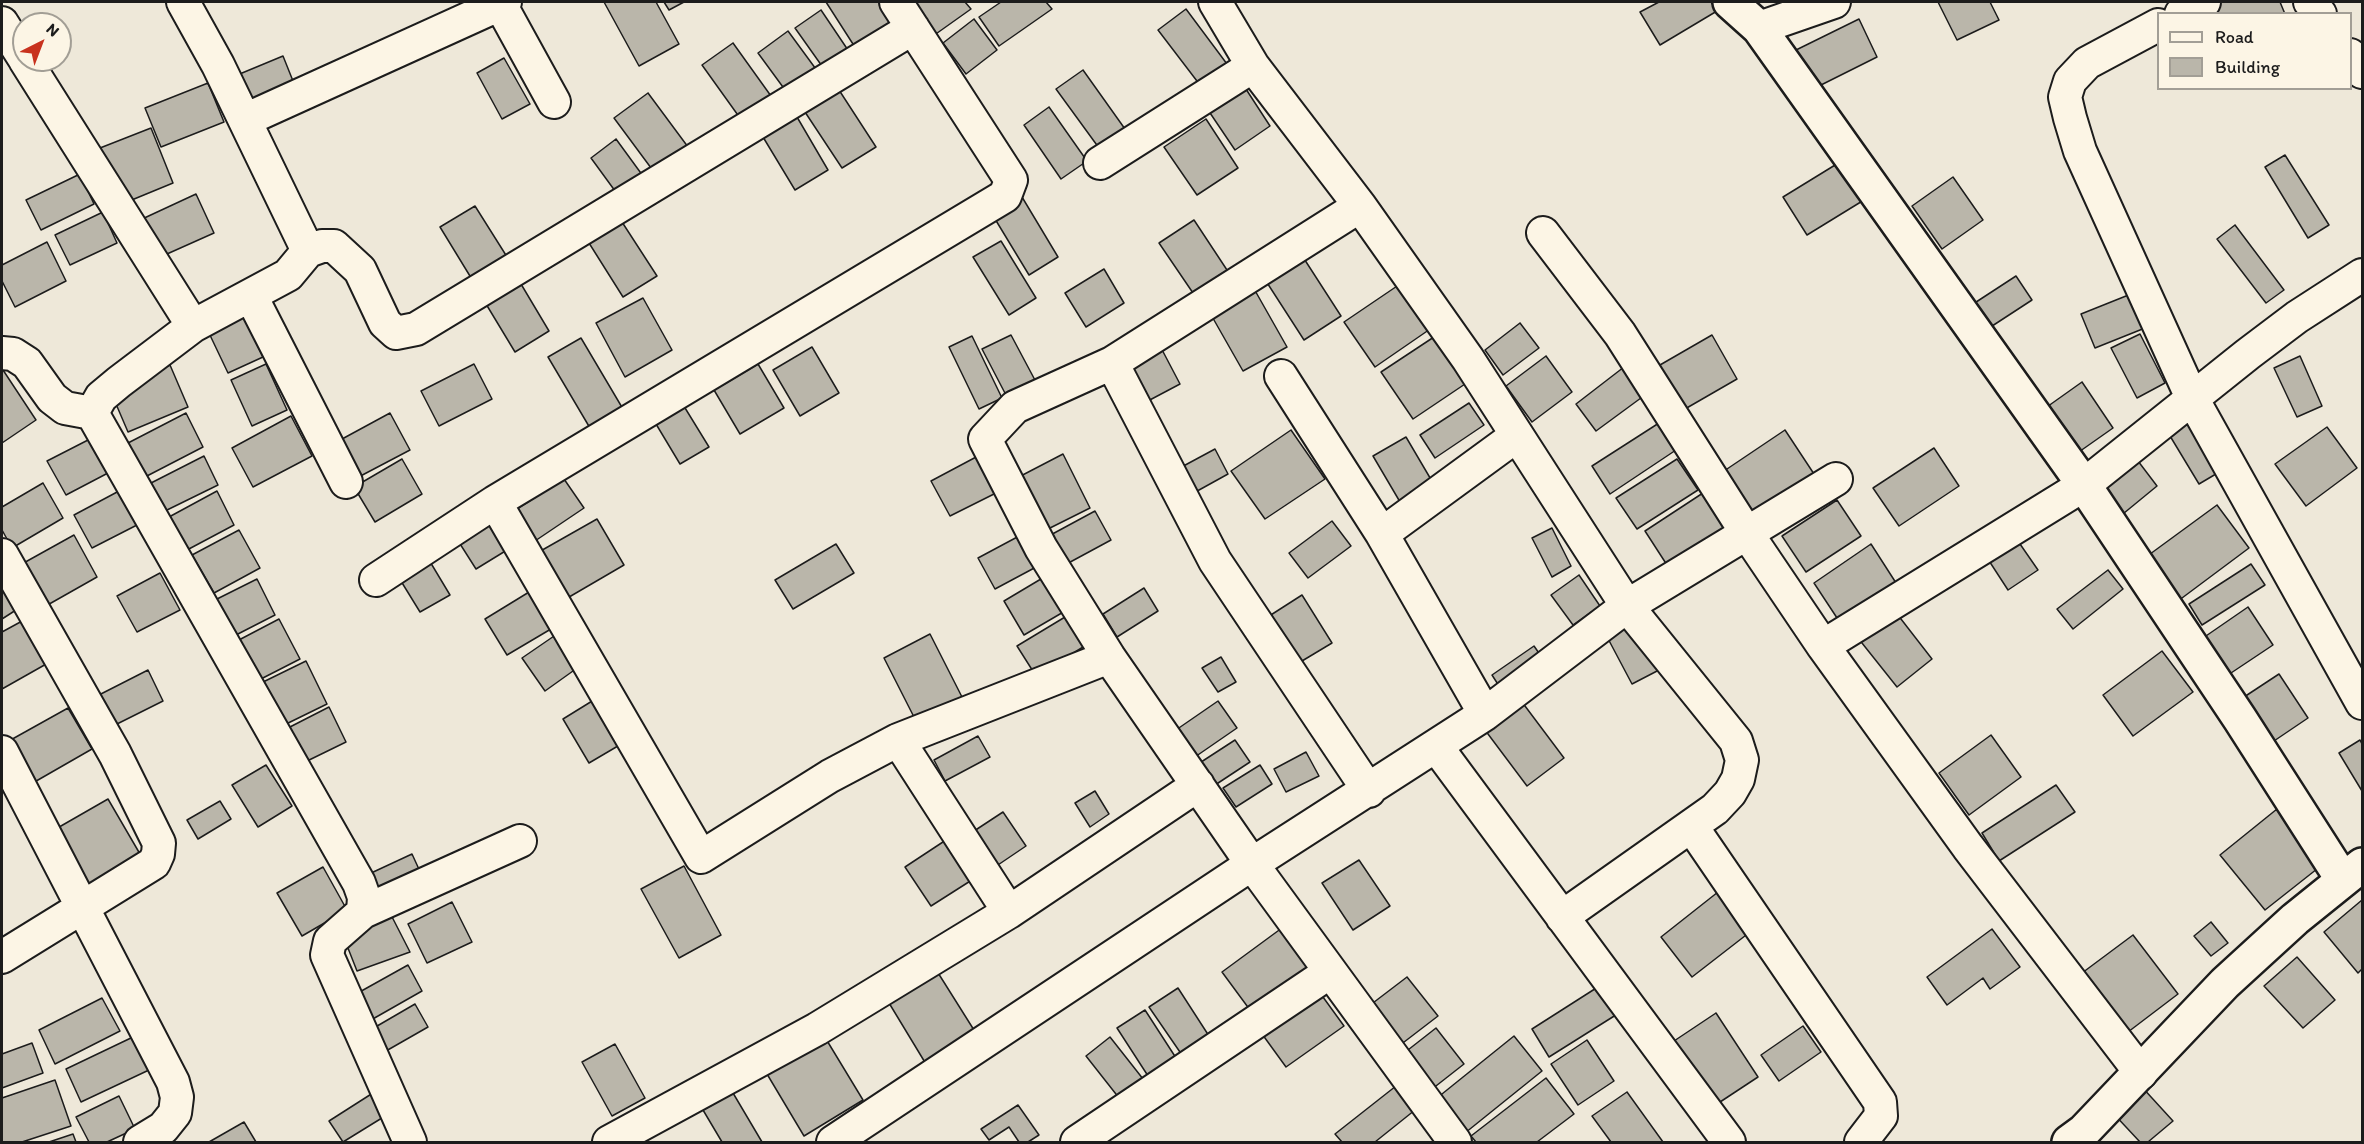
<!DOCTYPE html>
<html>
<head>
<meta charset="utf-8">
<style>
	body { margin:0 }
	#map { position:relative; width:2364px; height:1144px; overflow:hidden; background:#eee8d9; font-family:Itim,sans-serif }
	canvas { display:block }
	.frame { position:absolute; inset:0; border:3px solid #1c1c1c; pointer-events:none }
	.legend { position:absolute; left:2157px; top:12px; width:195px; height:78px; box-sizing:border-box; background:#fcf5e5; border:2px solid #a29e95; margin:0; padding:8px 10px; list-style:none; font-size:18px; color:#1c1c1c }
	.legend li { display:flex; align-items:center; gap:12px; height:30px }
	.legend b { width:30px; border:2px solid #a29e95 }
	.north { position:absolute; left:12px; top:12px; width:60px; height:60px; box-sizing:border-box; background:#fcf5e5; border:2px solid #a29e95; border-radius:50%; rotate:42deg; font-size:16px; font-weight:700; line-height:24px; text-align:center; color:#1c1c1c }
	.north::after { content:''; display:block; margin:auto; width:21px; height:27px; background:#c8321e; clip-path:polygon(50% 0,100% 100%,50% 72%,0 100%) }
</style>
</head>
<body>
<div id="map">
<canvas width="2364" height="1144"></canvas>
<div class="frame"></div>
<ul class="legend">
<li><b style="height:8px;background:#fcf5e5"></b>Road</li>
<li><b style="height:16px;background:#bab6aa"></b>Building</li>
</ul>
<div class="north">N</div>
</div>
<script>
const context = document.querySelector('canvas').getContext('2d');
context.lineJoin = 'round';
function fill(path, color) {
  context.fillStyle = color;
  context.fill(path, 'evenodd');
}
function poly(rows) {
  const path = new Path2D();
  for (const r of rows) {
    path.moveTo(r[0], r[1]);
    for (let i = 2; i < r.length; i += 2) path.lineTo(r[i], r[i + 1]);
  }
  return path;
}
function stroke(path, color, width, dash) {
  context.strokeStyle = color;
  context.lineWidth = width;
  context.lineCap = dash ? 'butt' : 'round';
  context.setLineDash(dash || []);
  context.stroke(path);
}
const building = poly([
	[604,2,656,2,679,44,639,66,604,2],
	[664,2,684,2,669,10,664,2],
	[826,2,879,2,898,31,860,55,826,2],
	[909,2,965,2,971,9,933,36,909,2],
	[1001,2,1046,2,1052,9,999,46,979,17,1001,2],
	[1659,2,1711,2,1717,11,1660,45,1640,12,1659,2],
	[1938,2,1990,2,1999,20,1957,40,1938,2],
	[2208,2,2280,2,2285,14,2209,14,2208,2],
	[1186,9,1227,64,1200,85,1158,30,1186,9],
	[821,10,854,59,829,76,795,28,821,10],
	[974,19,997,50,966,74,943,43,974,19],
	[1859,19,1877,57,1813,89,1794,51,1859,19],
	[788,31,821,76,791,98,758,53,788,31],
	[733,43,776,103,745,125,702,65,733,43],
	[283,56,295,86,241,107,230,78,283,56],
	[504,58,530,104,502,119,477,73,504,58],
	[1083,70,1125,129,1099,148,1056,89,1083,70],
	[208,83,224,122,161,147,145,108,208,83],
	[1242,83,1270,126,1235,150,1206,107,1242,83],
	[839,90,876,147,842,168,805,112,839,90],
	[648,93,691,151,657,176,614,118,648,93],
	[1049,107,1087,161,1061,179,1024,125,1049,107],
	[797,117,828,170,795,190,763,137,797,117],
	[1206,119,1238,168,1197,195,1164,147,1206,119],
	[151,128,173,183,122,204,100,148,151,128],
	[616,139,643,176,618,195,591,158,616,139],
	[2285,155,2329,225,2308,238,2265,167,2285,155],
	[1840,162,1864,200,1807,235,1783,197,1840,162],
	[80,174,94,204,41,230,26,200,80,174],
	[1953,177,1983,220,1942,249,1912,206,1953,177],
	[196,194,214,233,158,258,140,220,196,194],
	[1022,197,1058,257,1029,275,992,214,1022,197],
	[475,206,509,260,473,281,440,227,475,206],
	[103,212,117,243,70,265,55,235,103,212],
	[1194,220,1227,270,1193,293,1159,243,1194,220],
	[622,222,657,276,623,297,589,243,622,222],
	[2235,225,2284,290,2266,303,2217,239,2235,225],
	[1001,241,1036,298,1009,315,973,257,1001,241],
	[47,242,66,281,15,307,2,281,2,265,47,242],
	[1301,254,1341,316,1304,340,1264,278,1301,254],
	[1104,269,1124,303,1086,327,1065,293,1104,269],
	[2016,276,2032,300,1986,330,1970,306,2016,276],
	[518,279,549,331,515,352,483,299,518,279],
	[1406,280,1436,325,1375,367,1344,322,1406,280],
	[1253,287,1287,347,1243,371,1210,313,1253,287],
	[2141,290,2155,324,2095,348,2081,314,2141,290],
	[643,298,672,350,625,377,596,323,643,298],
	[243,315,263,357,228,373,208,331,243,315],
	[1520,323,1539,348,1503,375,1485,350,1520,323],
	[1440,333,1471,380,1413,419,1381,372,1440,333],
	[2140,334,2165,383,2137,398,2111,348,2140,334],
	[1011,335,1036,382,1007,397,982,349,1011,335],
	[1712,335,1737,379,1678,413,1653,369,1712,335],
	[972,336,1002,398,979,409,949,347,972,336],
	[581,338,623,409,590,428,548,357,581,338],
	[1159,344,1180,384,1146,402,1124,362,1159,344],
	[812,347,839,393,800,416,773,370,812,347],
	[1546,356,1572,392,1532,422,1506,386,1546,356],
	[2300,356,2322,406,2297,417,2274,368,2300,356],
	[266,364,287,410,252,426,231,380,266,364],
	[474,364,492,399,439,426,421,391,474,364],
	[758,364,784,408,740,434,714,390,758,364],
	[170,365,188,407,128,432,110,390,170,365],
	[1624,367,1645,395,1596,431,1576,404,1624,367],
	[3,370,36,420,2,443,2,371,3,370],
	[2082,382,2113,428,2076,454,2044,409,2082,382],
	[682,403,709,447,680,464,653,419,682,403],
	[1469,403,1484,425,1435,458,1420,435,1469,403],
	[186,413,203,447,145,477,128,443,186,413],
	[390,413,410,450,351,481,331,445,390,413],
	[291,416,312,456,253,487,232,448,291,416],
	[2189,418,2221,471,2199,484,2167,431,2189,418],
	[1659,423,1676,450,1610,494,1592,466,1659,423],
	[2327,427,2357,468,2306,506,2275,464,2327,427],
	[1291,430,1325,479,1265,519,1231,471,1291,430],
	[1785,430,1816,477,1754,518,1724,471,1785,430],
	[1406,437,1436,488,1403,507,1373,456,1406,437],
	[90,439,108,473,66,495,47,461,90,439],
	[1934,448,1959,486,1899,526,1873,488,1934,448],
	[1215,449,1228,474,1190,495,1176,470,1215,449],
	[1063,454,1090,508,1040,533,1013,480,1063,454],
	[204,456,218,485,165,511,151,483,204,456],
	[978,456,998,492,950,516,931,481,978,456],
	[402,459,422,494,375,522,354,487,402,459],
	[1677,459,1698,490,1637,529,1616,498,1677,459],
	[2138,461,2157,486,2118,518,2098,493,2138,461],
	[564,479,584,508,532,543,512,512,564,479],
	[43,483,63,518,12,548,2,530,2,507,43,483],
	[119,491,137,525,92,548,74,515,119,491],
	[217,491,234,525,187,550,169,517,217,491],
	[1706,491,1729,526,1667,565,1645,531,1706,491],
	[1837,500,1861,536,1806,572,1782,536,1837,500],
	[2217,505,2249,548,2178,601,2146,557,2217,505],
	[1095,511,1111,540,1061,567,1045,538,1095,511],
	[486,516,507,550,476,569,455,536,486,516],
	[597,519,624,565,564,600,537,553,597,519],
	[1332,521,1351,546,1308,578,1289,553,1332,521],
	[1552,528,1571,566,1552,577,1532,538,1552,528],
	[239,530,260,568,214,593,192,555,239,530],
	[2011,531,2038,570,2008,590,1982,550,2011,531],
	[74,535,97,577,44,607,20,565,74,535],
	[1021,535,1038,566,995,589,978,558,1021,535],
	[836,544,854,573,793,609,775,580,836,544],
	[1871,544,1898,586,1841,624,1814,583,1871,544],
	[426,555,450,595,420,612,396,573,426,555],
	[2251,564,2265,585,2202,625,2189,604,2251,564],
	[2108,570,2123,589,2073,629,2057,609,2108,570],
	[160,573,180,610,137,632,117,596,160,573],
	[1051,573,1072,607,1024,635,1004,601,1051,573],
	[1579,575,1600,606,1573,625,1551,595,1579,575],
	[257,579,275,615,234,636,217,599,257,579],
	[2,585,16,610,2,619,2,585],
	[1144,588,1158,611,1117,637,1103,614,1144,588],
	[534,589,556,626,507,655,485,619,534,589],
	[1302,595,1332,643,1292,667,1263,620,1302,595],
	[2248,607,2273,645,2228,675,2203,638,2248,607],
	[1894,610,1932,659,1897,687,1858,638,1894,610],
	[1070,614,1088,644,1036,676,1017,646,1070,614],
	[279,619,300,659,257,681,237,641,279,619],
	[24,620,48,663,2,689,2,632,24,620],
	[1631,620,1659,670,1632,684,1605,633,1631,620],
	[557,634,580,666,545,691,522,658,557,634],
	[930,634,962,697,916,721,884,658,930,634],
	[1534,646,1543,659,1501,689,1492,675,1534,646],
	[2162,651,2193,692,2133,736,2103,695,2162,651],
	[1221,657,1236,682,1218,692,1202,668,1221,657],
	[306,661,327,704,280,727,259,684,306,661],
	[148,670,163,701,109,728,93,698,148,670],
	[2279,674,2308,718,2271,743,2241,699,2279,674],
	[597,698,623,743,589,763,563,719,597,698],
	[1519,698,1564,758,1527,786,1482,726,1519,698],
	[1218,701,1237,728,1192,759,1173,732,1218,701],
	[329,707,346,742,303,763,286,729,329,707],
	[68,708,92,749,31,784,7,742,68,708],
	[1991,735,2021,777,1969,815,1939,773,1991,735],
	[978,736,990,757,945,781,934,760,978,736],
	[1235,740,1250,762,1209,789,1195,766,1235,740],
	[2360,740,2362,744,2362,791,2339,753,2360,740],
	[1306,752,1319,776,1286,792,1274,769,1306,752],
	[266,765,292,806,258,827,232,785,266,765],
	[1260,765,1272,784,1236,807,1223,788,1260,765],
	[2056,785,2075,812,1999,861,1982,833,2056,785],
	[1095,791,1109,814,1090,827,1075,803,1095,791],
	[108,799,140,854,80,890,47,834,108,799],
	[220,801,231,819,198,839,187,820,220,801],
	[2277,809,2322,865,2265,910,2220,855,2277,809],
	[1003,812,1026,846,992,869,968,835,1003,812],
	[949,838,975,878,931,906,905,867,949,838],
	[412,854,423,878,381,897,369,874,412,854],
	[1359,860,1390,906,1353,930,1322,883,1359,860],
	[684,866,721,935,679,958,641,889,684,866],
	[323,867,347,910,302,936,277,893,323,867],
	[1718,892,1750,932,1692,977,1661,937,1718,892],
	[2362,900,2362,969,2358,973,2324,932,2362,900],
	[452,902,472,942,427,963,408,924,452,902],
	[389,911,410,952,357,971,344,938,389,911],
	[2211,922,2228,943,2211,956,2194,936,2211,922],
	[1286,925,1314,964,1250,1010,1222,972,1286,925],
	[1992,929,2020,967,1990,989,1983,978,1947,1005,1927,977,1992,929],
	[2133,935,2178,994,2128,1032,2082,973,2133,935],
	[2297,957,2335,1000,2303,1028,2264,986,2297,957],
	[408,965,422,991,371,1020,356,994,408,965],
	[935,968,979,1038,929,1069,886,998,935,968],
	[1407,977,1438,1016,1395,1049,1365,1009,1407,977],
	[1601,985,1619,1013,1549,1057,1532,1029,1601,985],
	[1315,986,1344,1026,1286,1067,1257,1027,1315,986],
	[1178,988,1209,1036,1182,1055,1149,1007,1178,988],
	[102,998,120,1031,55,1064,39,1030,102,998],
	[415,1004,428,1027,386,1051,372,1029,415,1004],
	[1145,1010,1178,1061,1150,1079,1117,1028,1145,1010],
	[1716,1013,1758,1077,1717,1104,1674,1041,1716,1013],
	[1803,1026,1821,1052,1779,1081,1761,1055,1803,1026],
	[1436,1028,1464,1064,1427,1093,1399,1057,1436,1028],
	[1514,1036,1542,1071,1465,1133,1437,1098,1514,1036],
	[133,1037,149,1070,81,1102,66,1069,133,1037],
	[1110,1037,1147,1084,1123,1103,1086,1056,1110,1037],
	[826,1039,863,1100,804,1136,767,1074,826,1039],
	[1587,1040,1614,1081,1578,1105,1551,1064,1587,1040],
	[32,1043,43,1073,2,1088,2,1054,32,1043],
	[615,1044,645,1098,612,1116,582,1062,615,1044],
	[1546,1078,1574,1114,1537,1142,1476,1142,1471,1136,1546,1078],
	[55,1080,71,1126,22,1142,2,1142,2,1098,55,1080],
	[1396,1086,1415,1110,1375,1142,1342,1142,1335,1134,1396,1086],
	[2141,1086,2173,1121,2148,1142,2140,1142,2112,1112,2141,1086],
	[376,1091,390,1113,343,1142,329,1121,376,1091],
	[1627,1092,1663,1142,1611,1142,1592,1116,1627,1092],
	[733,1093,762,1142,722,1142,703,1110,733,1093],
	[119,1096,135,1129,107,1142,89,1142,76,1117,119,1096],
	[1018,1105,1039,1135,1028,1142,1019,1142,1009,1127,989,1140,981,1129,1018,1105],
	[244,1122,256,1142,209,1142,244,1122],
	[73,1134,76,1142,49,1142,73,1134]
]);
fill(building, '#bab6aa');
stroke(building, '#1c1c1c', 1.5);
const minor = poly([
	[183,2,218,65,308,251,288,275,193,326,119,382,101,397,92,413,359,883,364,897,363,912,330,941,327,955,410,1142],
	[499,2,554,102],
	[896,2,1011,180,1005,196,495,502,701,857,830,776,898,740,1109,657],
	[1215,2,1253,66,1360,206,1468,359,1627,606,1485,714,1252,864,1455,1142],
	[2310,2,2320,14],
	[2181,14,2204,2],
	[2,23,24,58],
	[2158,25,2087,63,2070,81,2065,97,2070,118,2080,151,2192,398,2362,703],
	[1759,28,1834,2],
	[2350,55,2362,72],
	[25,60,193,326],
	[245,120,505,2],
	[1100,163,1253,66],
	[1543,233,1620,334,1746,532,1823,646,1968,847,2141,1073],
	[308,251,322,246,334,246,360,270,385,323,396,333,416,329,913,28],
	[251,296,346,482],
	[2,353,13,354,27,363,52,398,65,408,92,413],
	[1112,363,1215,561,1369,791],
	[1281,376,1382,534,1485,714],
	[1382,534,1516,436],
	[2,555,115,754,159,843,158,854,154,863,2,957],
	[376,580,495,502],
	[1823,646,2084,485,2248,354,2297,317,2362,275],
	[1436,746,1729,1142],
	[2,752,173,1082,177,1097,175,1113,163,1128,140,1142],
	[1692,827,1880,1102,1881,1116,1861,1142],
	[363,912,520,841],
	[1009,912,1198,785],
	[1562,917,1715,809,1730,793,1738,779,1742,760,1736,741,1627,606,1836,479],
	[609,1142,817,1029,1009,912,898,740],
	[833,1142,1252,864,1109,657,1041,548,985,439,1015,407,1112,363,1360,206],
	[1077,1142,1330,972]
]);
const tertiary = poly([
	[1730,2,1759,28,2084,485,2240,719,2343,880],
	[2069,1142,2084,1131,2225,983,2295,919,2362,865]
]);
stroke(minor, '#1c1c1c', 36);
stroke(tertiary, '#1c1c1c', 38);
stroke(minor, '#fcf5e5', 32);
stroke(tertiary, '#fcf5e5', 33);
</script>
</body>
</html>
